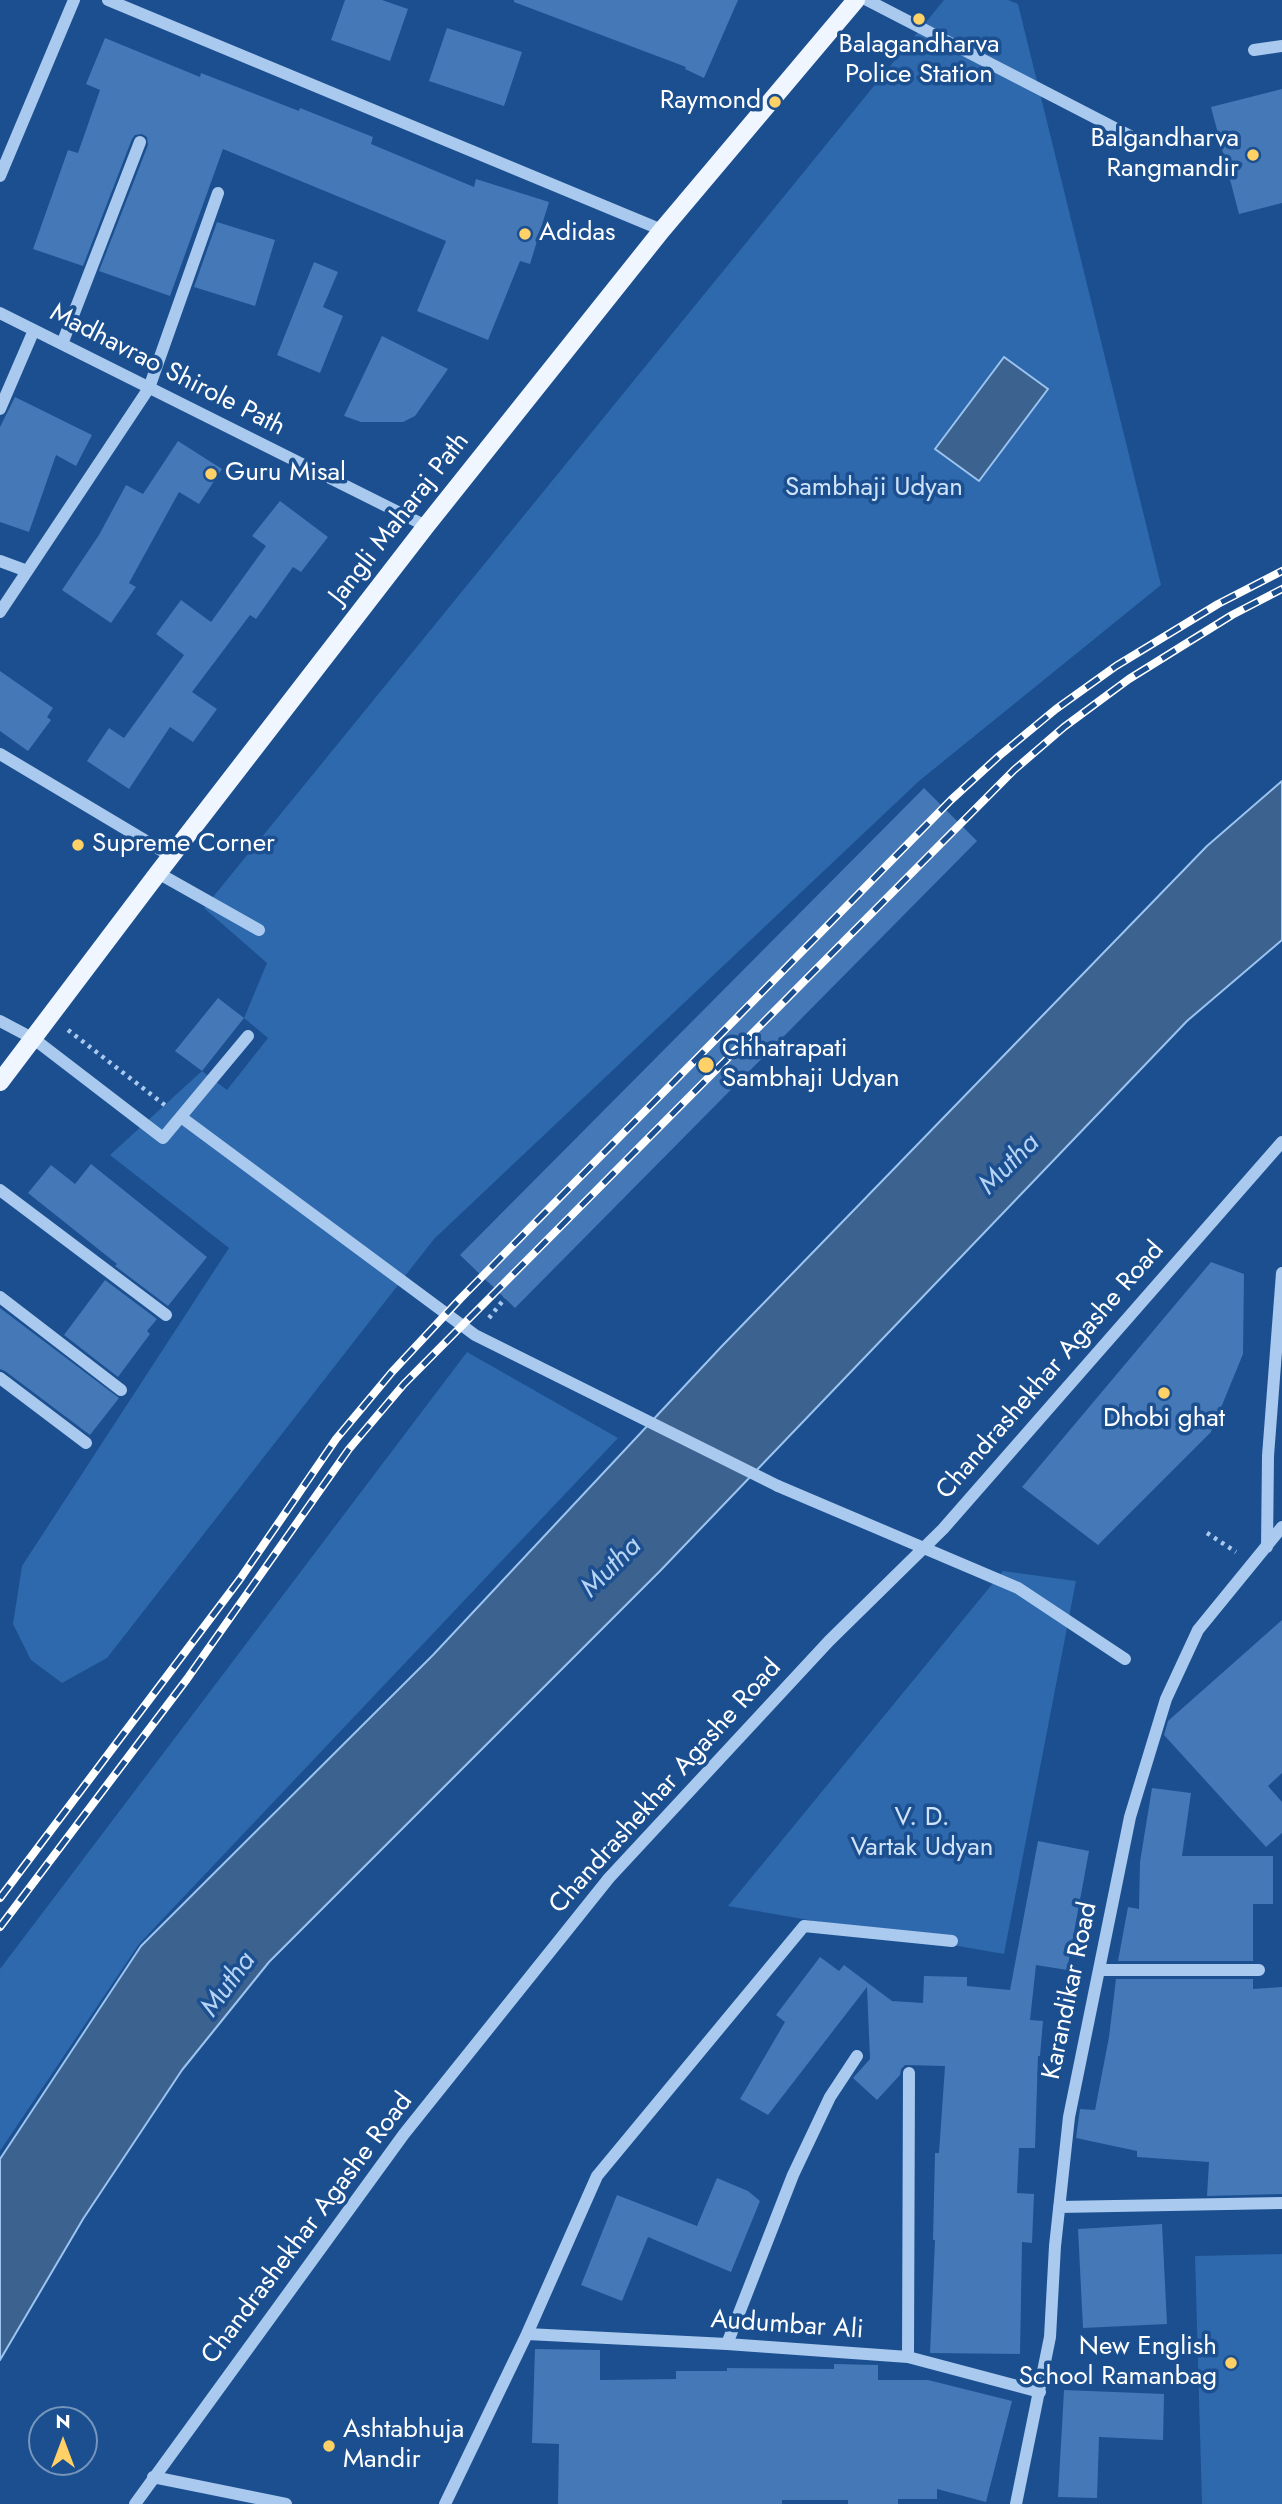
<!DOCTYPE html>
<html>
<head>
<meta charset="utf-8">
<style>
	body { margin:0 }
	#map { position:relative; width:1282px; height:2504px; overflow:hidden; background:#1b4f8f; font-family:Jost,sans-serif }
	canvas { display:block }
	.north { position:absolute; left:28px; top:2406px; width:70px; height:70px; box-sizing:border-box; background:#1b4f8f; border:2px solid #7695bc; border-radius:50%; rotate:0deg; font-size:19px; font-weight:700; line-height:28px; text-align:center; color:#fff }
	.north::after { content:''; display:block; margin:auto; width:24px; height:32px; background:#ffd166; clip-path:polygon(50% 0,100% 100%,50% 72%,0 100%) }
</style>
</head>
<body>
<div id="map">
<canvas width="1282" height="2504"></canvas>
<div class="north">N</div>
</div>
<script>
const context = document.querySelector('canvas').getContext('2d');
context.lineJoin = 'round';
function fill(path, color) {
  context.fillStyle = color;
  context.fill(path, 'evenodd');
}
function poly(rows) {
  const path = new Path2D();
  for (const r of rows) {
    path.moveTo(r[0], r[1]);
    for (let i = 2; i < r.length; i += 2) path.lineTo(r[i], r[i + 1]);
  }
  return path;
}
function stroke(path, color, width, dash) {
  context.strokeStyle = color;
  context.lineWidth = width;
  context.lineCap = dash ? 'butt' : 'round';
  context.setLineDash(dash || []);
  context.stroke(path);
}
function write(font, color, halo, rows, align = 'center') {
  context.font = font + ' Jost,sans-serif';
  context.lineWidth = 7;
  context.setLineDash([]);
  context.textBaseline = 'middle';
  context.strokeStyle = halo;
  context.fillStyle = color;
  for (const [text, x, y, turn = 0] of rows) {
    context.save();
    context.translate(x, y);
    context.rotate((+turn || 0) * Math.PI / 180);
    context.textAlign = isNaN(turn) ? turn : align;
    if (halo) context.strokeText(text, 0, 0);
    context.fillText(text, 0, 0);
    context.restore();
  }
}
fill(poly([
	[944,0,1008,0,1018,4,1161,585,919,781,434,1239,107,1658,62,1683,31,1660,13,1624,22,1566,229,1248,110,1155,202,1071,227,1090,268,1038,244,1018,267,963,204,908],
	[467,1352,618,1438,139,1944,0,2151,0,1969],
	[1003,1571,1076,1581,1004,1954,728,1906],
	[1282,2254,1282,2504,1202,2504,1195,2256]
]), '#2e69ad');
const water = poly([
	[1004,357,1048,389,979,481,935,449,1004,357],
	[1282,781,1282,940,1187,1021,660,1571,269,1962,182,2070,83,2219,0,2360,0,2159,141,1946,433,1655,722,1346,1207,846,1282,781]
]);
fill(water, '#3c6290');
stroke(water, '#9cc4f0', 2);
fill(poly([
	[345,0,382,0,408,9,390,61,331,40],
	[514,0,738,0,704,78,685,69,686,67,514,2],
	[447,28,522,52,504,106,429,81],
	[105,38,200,77,201,73,299,111,300,108,373,137,371,144,474,187,476,179,549,202,530,264,520,261,488,340,417,311,446,241,223,149,170,296,99,271,148,145,147,137,142,134,135,135,132,139,83,266,33,249,68,150,78,153,100,90,86,84],
	[1282,89,1282,203,1239,214,1211,107],
	[217,222,275,240,255,306,194,287],
	[314,262,338,272,323,307,343,316,320,373,277,355],
	[382,336,448,369,415,416,403,422,361,422,344,416],
	[15,397,92,435,76,466,56,455,29,532,0,522,0,427],
	[178,441,222,469,199,504,179,492,129,583,136,587,111,623,62,590,99,535,126,485,143,494],
	[280,501,328,537,301,572,293,567,256,619,250,615,192,692,217,709,193,742,170,727,129,789,87,761,109,728,124,738,184,655,156,634,181,600,211,622,266,546,252,536],
	[0,671,53,708,47,717,51,720,28,751,0,731],
	[924,788,977,841,515,1308,460,1255],
	[218,998,244,1018,202,1071,175,1051],
	[91,1164,207,1257,168,1306,115,1266,117,1264,28,1193,51,1165,75,1184],
	[1211,1262,1244,1274,1243,1354,1211,1432,1098,1545,1022,1487],
	[105,1280,157,1319,147,1331,150,1334,118,1377,64,1335],
	[0,1308,119,1398,90,1435,5,1371,0,1369],
	[1282,1620,1282,1773,1268,1786,1282,1802,1282,1833,1266,1847,1164,1735,1168,1721],
	[1152,1788,1191,1793,1182,1856,1273,1856,1273,1904,1253,1904,1253,1961,1118,1961,1128,1907,1139,1909,1140,1862],
	[1038,1841,1089,1851,1067,1970,1036,1965,1030,2020,1043,2021,1040,2056,1038,2056,1035,2148,1019,2148,1017,2193,1034,2194,1032,2243,1022,2242,1020,2354,930,2353,935,2240,933,2240,935,2153,939,2153,945,2066,905,2065,901,2069,900,2075,877,2100,853,2078,870,2059,867,1987,768,2115,740,2099,785,2022,776,2015,820,1957,839,1971,844,1965,892,2001,923,2003,924,1976,967,1977,967,1986,1010,1990],
	[1116,1979,1253,1979,1253,1989,1282,1987,1282,2194,1207,2196,1209,2162,1137,2157,1137,2151,1076,2138,1080,2109,1095,2110,1109,2037],
	[717,2178,748,2191,760,2201,731,2272,648,2237,622,2301,581,2285,617,2195,697,2226],
	[1162,2224,1167,2324,1083,2328,1078,2229],
	[535,2349,600,2350,600,2380,676,2379,676,2371,727,2371,727,2368,834,2369,834,2364,878,2365,878,2380,928,2380,1012,2401,986,2502,937,2489,937,2499,898,2499,898,2504,848,2504,848,2500,782,2500,782,2504,558,2504,559,2444,532,2443],
	[1064,2390,1164,2394,1163,2440,1099,2437,1097,2498,1058,2497]
]), '#4478b7');
stroke(poly([
	[68,1030,166,1106],
	[489,1318,505,1298],
	[1207,1533,1236,1552]
]), '#a9c9ee', 4.5, [3.5, 5]);
stroke(poly([
	[108,0,662,230],
	[867,0,1140,141],
	[1254,50,1282,46],
	[0,176,74,0],
	[0,313,426,526],
	[62,344,140,142],
	[0,409,34,330],
	[0,561,27,571],
	[0,612,149,388,218,193],
	[0,754,171,856],
	[158,873,259,930],
	[0,1021,34,1039,163,1138,248,1036],
	[181,1117,475,1335,778,1486],
	[0,1190,166,1315],
	[0,1297,121,1390],
	[0,1378,86,1443],
	[1267,1547,1268,1456,1282,1273],
	[1099,1970,1259,1970],
	[1059,2207,1282,2203],
	[527,2334,727,2344,908,2357,1040,2392],
	[727,2344,793,2175,830,2097,857,2056],
	[908,2357,909,2073],
	[153,2477,286,2504],
	[135,2504,404,2134,609,1878,829,1641,943,1529,1282,1142],
	[445,2504,527,2334,597,2176,804,1926,952,1941],
	[1016,2504,1050,2337,1055,2246,1069,2117,1130,1817,1166,1699,1198,1630,1282,1527]
]), '#a9c9ee', 12);
stroke(poly([
	[0,1082,158,873,426,526,662,230,856,0]
]), '#f0f6ff', 18);
const rail = poly([
	[0,1898,240,1579,336,1439,392,1372,460,1299,951,800,999,756,1056,709,1116,666,1218,604,1282,571],
	[0,1927,187,1679,349,1449,404,1384,1014,770,1064,727,1129,679,1232,615,1282,589]
]);
stroke(rail, '#fff', 8);
stroke(rail, '#1b4f8f', 5, [16]);
stroke(poly([
	[778,1486,1018,1588,1125,1659]
]), '#a9c9ee', 12);
for (const [x, y, r, color] of [
	[919,19,7,"#ffd166"],
	[775,102,7,"#ffd166"],
	[1253,155,7,"#ffd166"],
	[525,234,7,"#ffd166"],
	[211,474,7,"#ffd166"],
	[78,845,7,"#ffd166"],
	[706,1065,9,"#ffd166"],
	[1164,1393,7,"#ffd166"],
	[1231,2363,7,"#ffd166"],
	[329,2446,7,"#ffd166"]
]) {
  const dot = new Path2D();
  dot.arc(x, y, r, 0, 2 * Math.PI);
  context.fillStyle = color;
  context.fill(dot);
  stroke(dot, '#1b4f8f', 2.5);
}
write('26px', '#fff', '#1b4f8f', [
	["Balagandharva",919,46,"center"],
	["Police Station",919,76,"center"],
	["Raymond",761,102,"right"],
	["Balgandharva",1239,140,"right"],
	["Rangmandir",1239,170,"right"],
	["Adidas",539,234],
	["Guru Misal",225,474],
	["Supreme Corner",92,845],
	["Chhatrapati",722,1050],
	["Sambhaji Udyan",722,1080],
	["Dhobi ghat",1164,1420,"center"],
	["New English",1217,2348,"right"],
	["School Ramanbag",1217,2378,"right"],
	["Ashtabhuja",343,2431],
	["Mandir",343,2461]
], 'left');
write('26px', '#fff', '#1b4f8f', [
	["Madhavrao Shirole Path",167,371,27],
	["Jangli Maharaj Path",400,519,-52],
	["Chandrashekhar Agashe Road",1051,1371,-49],
	["Chandrashekhar Agashe Road",666,1787,-48],
	["Karandikar Road",1071,1991,-78],
	["Chandrashekhar Agashe Road",308,2229,-53],
	["Audumbar Ali",787,2326,4]
]);
write('26px', '#cfe3fa', '#1b4f8f', [
	["Sambhaji Udyan",874,489],
	["V. D.",922,1819],
	["Vartak Udyan",922,1849]
]);
write('italic 28px', '#b5d3f5', '#1b4f8f', [
	["Mutha",1010,1165,-45],
	["Mutha",612,1568,-45],
	["Mutha",229,1985,-54]
]);
</script>
</body>
</html>
